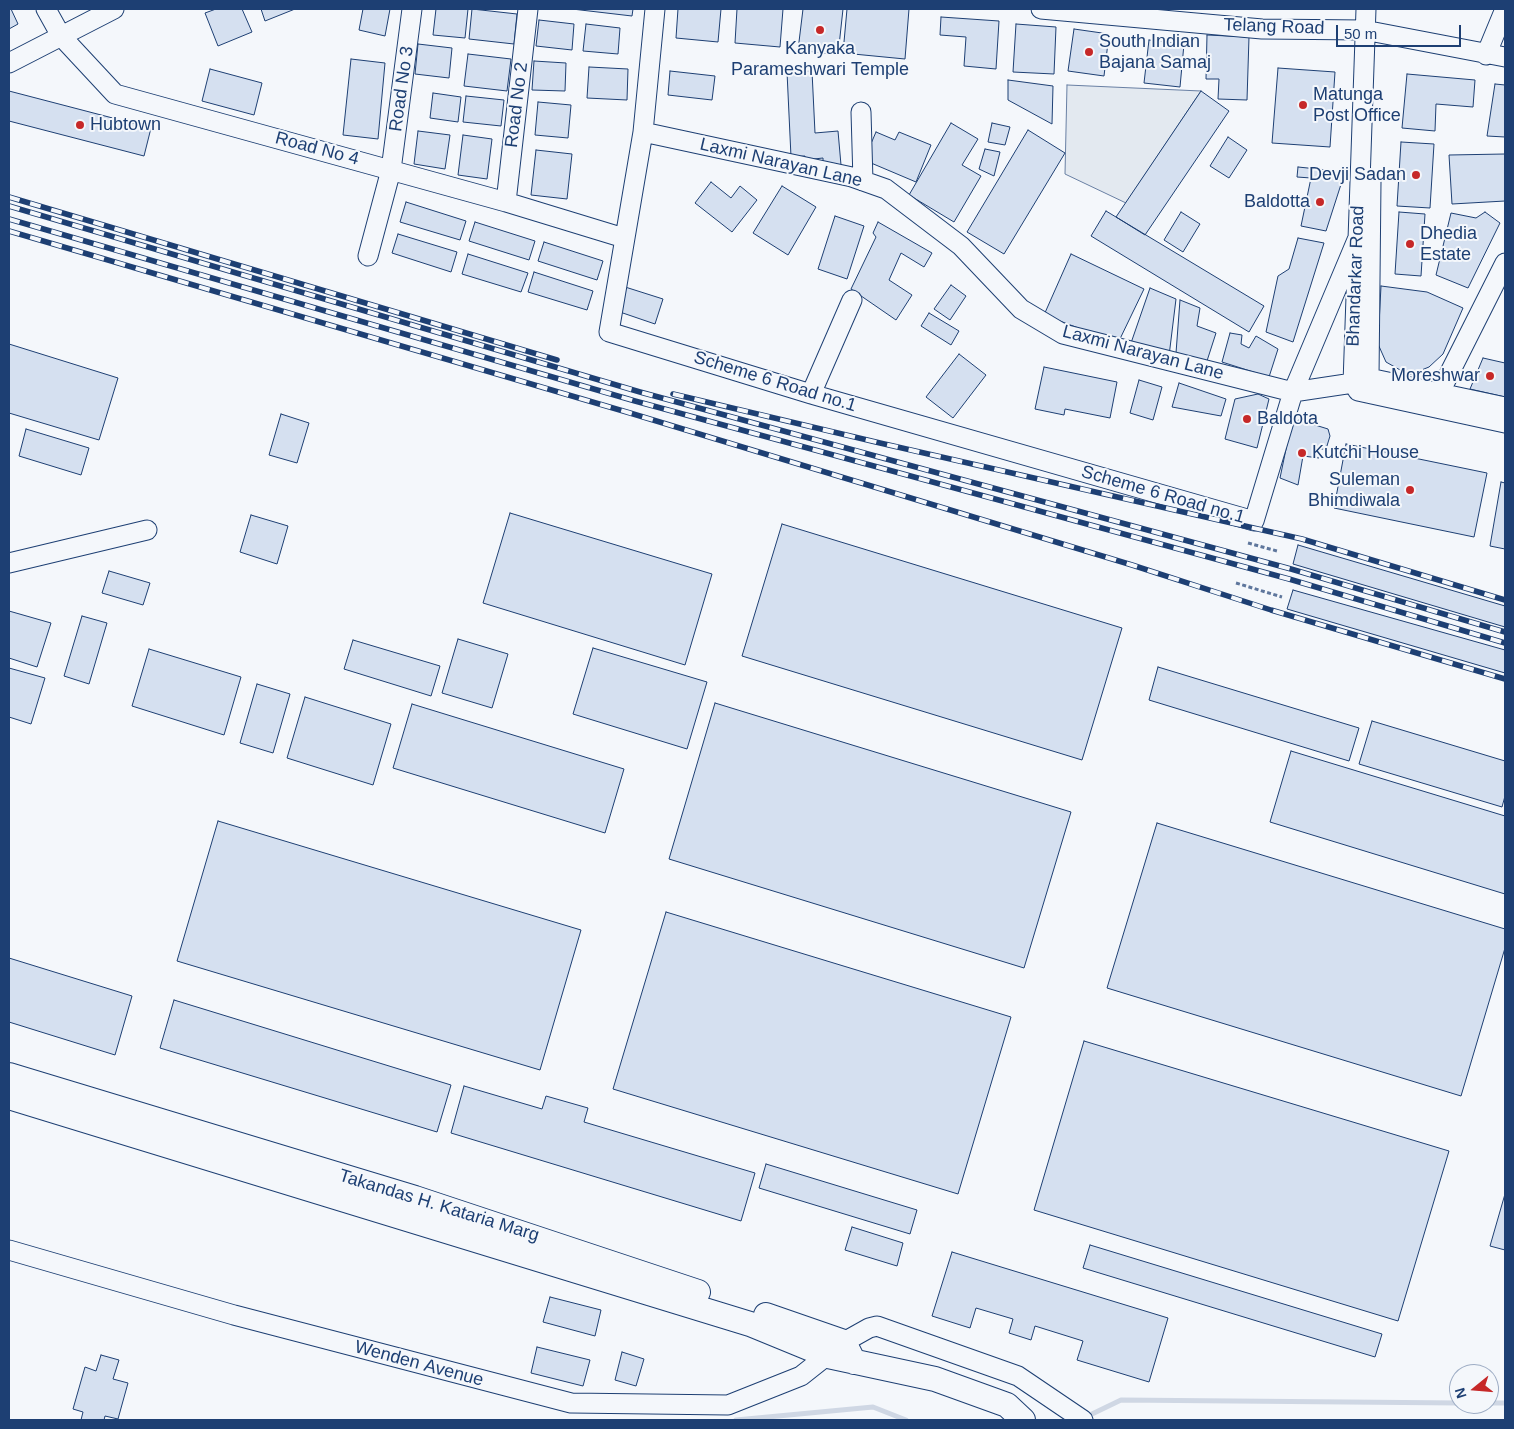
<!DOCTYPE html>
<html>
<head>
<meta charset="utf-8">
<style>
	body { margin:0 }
	#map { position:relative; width:1514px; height:1429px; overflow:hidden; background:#f4f7fb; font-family:Helvetica,sans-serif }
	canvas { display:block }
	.frame { position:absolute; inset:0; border:10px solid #1d3f73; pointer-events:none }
	.north { position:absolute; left:1449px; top:1364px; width:50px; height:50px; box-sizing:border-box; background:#f4f7fb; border:1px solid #9eadc5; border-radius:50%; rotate:253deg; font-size:14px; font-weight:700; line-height:20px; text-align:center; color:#1d3f73 }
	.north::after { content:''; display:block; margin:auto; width:18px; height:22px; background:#c62828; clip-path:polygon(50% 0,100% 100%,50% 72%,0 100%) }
	.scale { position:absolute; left:1336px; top:25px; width:125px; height:22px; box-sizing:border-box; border:2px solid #1d3f73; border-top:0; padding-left:6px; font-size:15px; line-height:18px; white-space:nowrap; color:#1d3f73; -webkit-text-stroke:4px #f4f7fb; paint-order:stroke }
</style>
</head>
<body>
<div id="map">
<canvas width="1514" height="1429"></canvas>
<div class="frame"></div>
<div class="north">N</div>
<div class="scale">50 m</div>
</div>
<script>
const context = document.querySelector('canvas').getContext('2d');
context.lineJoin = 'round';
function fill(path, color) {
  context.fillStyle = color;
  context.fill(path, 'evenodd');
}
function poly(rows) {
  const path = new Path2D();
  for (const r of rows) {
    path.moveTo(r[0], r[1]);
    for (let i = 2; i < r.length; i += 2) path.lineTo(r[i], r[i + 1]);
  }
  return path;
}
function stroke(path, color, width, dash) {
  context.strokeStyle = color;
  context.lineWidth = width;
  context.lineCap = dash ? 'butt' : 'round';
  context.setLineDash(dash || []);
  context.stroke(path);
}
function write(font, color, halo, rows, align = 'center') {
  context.font = font + ' Helvetica,sans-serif';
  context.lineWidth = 4;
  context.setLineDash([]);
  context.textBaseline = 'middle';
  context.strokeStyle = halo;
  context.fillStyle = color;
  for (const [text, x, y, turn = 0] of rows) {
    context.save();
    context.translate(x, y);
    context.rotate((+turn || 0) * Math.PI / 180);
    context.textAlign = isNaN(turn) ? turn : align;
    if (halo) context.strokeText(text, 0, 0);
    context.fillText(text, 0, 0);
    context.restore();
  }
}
const green = poly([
	[1067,85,1201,91,1126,203,1065,174,1067,85]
]);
fill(green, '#e3e9f0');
stroke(green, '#687fa3', 1);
stroke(poly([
	[1489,1403,1505,1403],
	[1092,1414,1121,1400,1459,1403],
	[736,1420,873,1407,906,1420]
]), '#cfd7e4', 5);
const building = poly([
	[9,9,11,9,18,24,9,29,9,9],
	[216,9,242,9,252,32,218,46,205,13,216,9],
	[261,9,295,9,265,21,261,9],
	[363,9,390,9,385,36,359,30,363,9],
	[436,9,468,9,465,38,433,35,436,9],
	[472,9,517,14,514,44,469,39,472,9],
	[572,9,633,9,632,16,572,9],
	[678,9,721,9,718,42,676,38,678,9],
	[737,9,783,9,780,47,735,43,737,9],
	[803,9,843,9,838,55,798,50,803,9],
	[847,9,909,9,905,59,843,53,847,9],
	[941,17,999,21,996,69,964,66,966,37,940,35,941,17],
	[539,20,574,24,572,50,536,46,539,20],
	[586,24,620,28,618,54,583,51,586,24],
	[1016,24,1056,27,1054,74,1013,72,1016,24],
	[1074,29,1109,34,1104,76,1068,71,1074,29],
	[1207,35,1249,37,1247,100,1218,99,1219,79,1206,79,1207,35],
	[1149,40,1184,44,1180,87,1144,83,1149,40],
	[418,44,452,48,449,78,415,74,418,44],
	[468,54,511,59,507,91,464,86,468,54],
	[351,59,385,63,378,139,343,135,351,59],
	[534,61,566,63,565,91,532,90,534,61],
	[589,67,628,69,627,100,587,98,589,67],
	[1278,68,1335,72,1330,147,1272,143,1278,68],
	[210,69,262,83,254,115,202,101,210,69],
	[670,71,715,76,712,100,668,95,670,71],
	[812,71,815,133,838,131,841,165,823,166,823,158,805,160,805,156,791,157,787,72,812,71],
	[1407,74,1475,80,1473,107,1436,104,1435,131,1402,128,1407,74],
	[1008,80,1053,86,1052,124,1008,100,1008,80],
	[1495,84,1505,85,1505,137,1487,136,1495,84],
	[9,91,151,128,144,156,9,121,9,91],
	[1201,91,1229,111,1145,235,1116,217,1201,91],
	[433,93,461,97,458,122,430,118,433,93],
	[466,96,504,100,501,126,463,122,466,96],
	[538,102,571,105,568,138,535,135,538,102],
	[951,123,978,139,962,165,981,176,954,222,909,195,951,123],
	[992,123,1010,127,1005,145,988,142,992,123],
	[1028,130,1065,153,1004,254,967,232,1028,130],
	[418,131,450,135,445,169,414,164,418,131],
	[876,132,895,140,899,132,931,145,916,182,864,160,876,132],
	[463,135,492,139,487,179,458,175,463,135],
	[1228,137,1247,150,1229,178,1210,166,1228,137],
	[1401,142,1434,144,1430,208,1397,206,1401,142],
	[985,149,1000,152,994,176,979,169,985,149],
	[536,150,572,154,567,199,531,195,536,150],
	[1505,154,1505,201,1452,204,1449,155,1505,154],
	[1298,167,1327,170,1344,175,1326,231,1301,226,1311,178,1297,177,1298,167],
	[711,182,731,198,740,186,757,200,732,232,695,203,711,182],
	[782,186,816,207,788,255,753,233,782,186],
	[406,202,466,221,460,240,400,222,406,202],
	[1106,211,1264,306,1249,332,1091,236,1106,211],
	[1181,212,1200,224,1183,252,1164,240,1181,212],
	[1399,212,1425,214,1421,276,1395,274,1399,212],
	[1485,212,1500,223,1468,288,1436,275,1451,213,1476,218,1485,212],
	[835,216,864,226,847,279,818,269,835,216],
	[475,222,535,241,529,260,469,241,475,222],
	[878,222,932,253,924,267,901,253,889,280,912,295,896,320,851,289,876,237,873,233,878,222],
	[398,234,457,252,451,272,392,253,398,234],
	[1298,238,1324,243,1293,342,1266,332,1278,276,1289,269,1298,238],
	[544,242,603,261,597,280,538,261,544,242],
	[468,254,528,273,521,292,462,274,468,254],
	[1071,254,1144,289,1118,343,1044,315,1071,254],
	[534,272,593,291,587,310,528,292,534,272],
	[951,285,966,296,950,320,934,309,951,285],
	[622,286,663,299,655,324,614,310,622,286],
	[1381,286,1427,292,1463,308,1443,354,1429,367,1409,375,1386,362,1378,344,1381,286],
	[1150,288,1176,299,1169,356,1131,343,1150,288],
	[1180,300,1200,308,1197,326,1216,333,1206,364,1176,353,1180,300],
	[929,313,959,331,951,345,921,326,929,313],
	[1230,333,1242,335,1241,344,1249,348,1256,336,1278,349,1269,377,1222,362,1230,333],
	[9,344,118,378,99,440,9,413,9,344],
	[959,354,986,375,953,418,926,397,959,354],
	[1483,358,1505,363,1505,397,1470,389,1483,358],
	[1044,367,1117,382,1110,418,1065,409,1064,415,1035,409,1044,367],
	[1139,380,1162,387,1153,420,1130,413,1139,380],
	[1179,383,1226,399,1221,416,1172,407,1179,383],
	[1258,394,1269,399,1257,448,1225,439,1235,399,1258,394],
	[281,414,309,423,297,463,269,455,281,414],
	[1299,420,1328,429,1330,436,1326,449,1319,449,1319,458,1303,456,1298,485,1280,478,1291,425,1299,420],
	[26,429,89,448,81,475,19,456,26,429],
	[1346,444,1487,473,1474,537,1334,508,1346,444],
	[1501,482,1505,483,1505,549,1490,546,1501,482],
	[510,513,712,574,685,665,483,603,510,513],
	[251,515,288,526,277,564,240,552,251,515],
	[782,524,1122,628,1082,760,742,656,782,524],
	[1298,545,1505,606,1505,627,1293,564,1298,545],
	[109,571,150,583,143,605,102,593,109,571],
	[1293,590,1505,650,1505,673,1287,609,1293,590],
	[9,611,51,623,37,667,9,658,9,611],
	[82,616,107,623,89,684,64,676,82,616],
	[458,639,508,654,492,708,442,693,458,639],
	[353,640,440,666,431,696,344,669,353,640],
	[593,648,707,682,687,749,573,714,593,648],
	[149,649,241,677,224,735,132,706,149,649],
	[1158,667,1359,728,1349,761,1149,700,1158,667],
	[9,668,45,678,31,724,9,717,9,668],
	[257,684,290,694,273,753,240,743,257,684],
	[305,697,391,724,373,785,287,758,305,697],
	[715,703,1071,812,1024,968,669,859,715,703],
	[412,704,624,769,605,833,393,768,412,704],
	[1372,721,1505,761,1505,796,1502,807,1359,764,1372,721],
	[1291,751,1505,816,1505,894,1270,822,1291,751],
	[218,821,581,930,540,1070,177,961,218,821],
	[1157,823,1505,929,1505,948,1461,1096,1107,988,1157,823],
	[666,912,1011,1017,958,1194,613,1089,666,912],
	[9,958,132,996,115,1055,9,1022,9,958],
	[174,1000,451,1085,437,1132,160,1048,174,1000],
	[1084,1041,1449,1151,1398,1321,1034,1210,1084,1041],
	[464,1086,542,1109,546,1096,588,1108,584,1122,755,1173,741,1221,451,1133,464,1086],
	[766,1164,917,1210,910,1234,759,1188,766,1164],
	[1505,1194,1505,1250,1490,1246,1505,1194],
	[852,1227,903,1243,897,1266,845,1250,852,1227],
	[1090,1245,1382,1334,1375,1357,1083,1268,1090,1245],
	[952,1252,1168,1318,1149,1382,1077,1360,1083,1341,1035,1326,1031,1340,1009,1333,1013,1319,976,1308,970,1328,932,1316,952,1252],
	[550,1297,601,1310,595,1336,543,1322,550,1297],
	[537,1347,590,1360,583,1386,531,1373,537,1347],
	[622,1352,644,1359,636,1386,615,1380,622,1352],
	[101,1355,119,1360,113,1379,128,1383,118,1419,105,1416,104,1420,81,1420,83,1412,73,1409,85,1367,96,1371,101,1355]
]);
fill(building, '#d5e0f0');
stroke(building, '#1d3f73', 1);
const minor = poly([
	[46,9,61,36,115,94,506,202,624,238],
	[655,9,643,132,609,332,811,394,1254,521,1293,392,1357,240],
	[1041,9,1262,29,1364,30,1505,57],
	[1366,9,1353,383,1358,391,1505,423],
	[1486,55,1505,9],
	[9,63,114,9],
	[861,112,863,181],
	[643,132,852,177,886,189,961,246,1021,309,1063,334,1293,392,1353,383,1369,378],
	[506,202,528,9],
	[368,256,391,170,412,9],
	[1369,378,1371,182],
	[1369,378,1505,407],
	[1440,392,1505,263],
	[811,394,852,300],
	[9,563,147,530],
	[9,1250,234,1315,571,1403,728,1405,801,1376,844,1342,869,1328,877,1326,1018,1376,1083,1420]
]);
const major = poly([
	[9,1075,415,1198,698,1292],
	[9,1097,750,1324,828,1356,935,1379,1007,1405,1023,1420],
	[766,1315,844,1342,854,1362]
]);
stroke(minor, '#1d3f73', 21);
stroke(major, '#1d3f73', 26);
stroke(poly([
	[1248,543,1277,551],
	[1236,583,1282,597]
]), '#5e769c', 3, [4, 2.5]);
stroke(minor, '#f4f7fb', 19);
stroke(major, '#f4f7fb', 24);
const rail = poly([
	[9,197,557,360],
	[9,206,640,392,1291,569,1505,632],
	[9,219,635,401,1289,579,1505,643],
	[9,231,630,413,1132,565,1271,610,1505,679],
	[673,394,880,443,1302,539,1505,600]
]);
stroke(rail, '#1d3f73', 5.5);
stroke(rail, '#f4f7fb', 4, [11]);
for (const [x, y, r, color] of [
	[820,30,5,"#c62828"],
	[1089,52,5,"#c62828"],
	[1303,105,5,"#c62828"],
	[80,125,5,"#c62828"],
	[1416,175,5,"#c62828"],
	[1320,202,5,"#c62828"],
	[1410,244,5,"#c62828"],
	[1490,376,5,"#c62828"],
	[1247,419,5,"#c62828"],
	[1302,453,5,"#c62828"],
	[1410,490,5,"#c62828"]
]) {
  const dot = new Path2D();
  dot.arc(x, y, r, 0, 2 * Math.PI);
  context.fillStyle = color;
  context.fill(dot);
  stroke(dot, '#f4f7fb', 2);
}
write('18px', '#1d3f73', '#f4f7fb', [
	["Telang Road",1274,27,2],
	["Road No 3",402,89,-82],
	["Road No 2",517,105,-83],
	["Road No 4",317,149,15],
	["Laxmi Narayan Lane",781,163,13],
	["Bhandarkar Road",1356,276,-88],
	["Laxmi Narayan Lane",1143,353,15],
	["Scheme 6 Road no.1",775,382,17],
	["Scheme 6 Road no.1",1163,495,16],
	["Takandas H. Kataria Marg",439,1206,17],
	["Wenden Avenue",419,1364,15]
]);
write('18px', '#1d3f73', '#f4f7fb', [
	["South Indian",1099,42],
	["Bajana Samaj",1099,63],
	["Kanyaka",820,49,"center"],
	["Parameshwari Temple",820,70,"center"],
	["Matunga",1313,95],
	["Post Office",1313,116],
	["Hubtown",90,125],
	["Devji Sadan",1406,175,"right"],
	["Baldotta",1310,202,"right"],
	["Dhedia",1420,234],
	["Estate",1420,255],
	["Moreshwar",1480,376,"right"],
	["Baldota",1257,419],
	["Kutchi House",1312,453],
	["Suleman",1400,480,"right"],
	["Bhimdiwala",1400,501,"right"]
], 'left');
</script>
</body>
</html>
